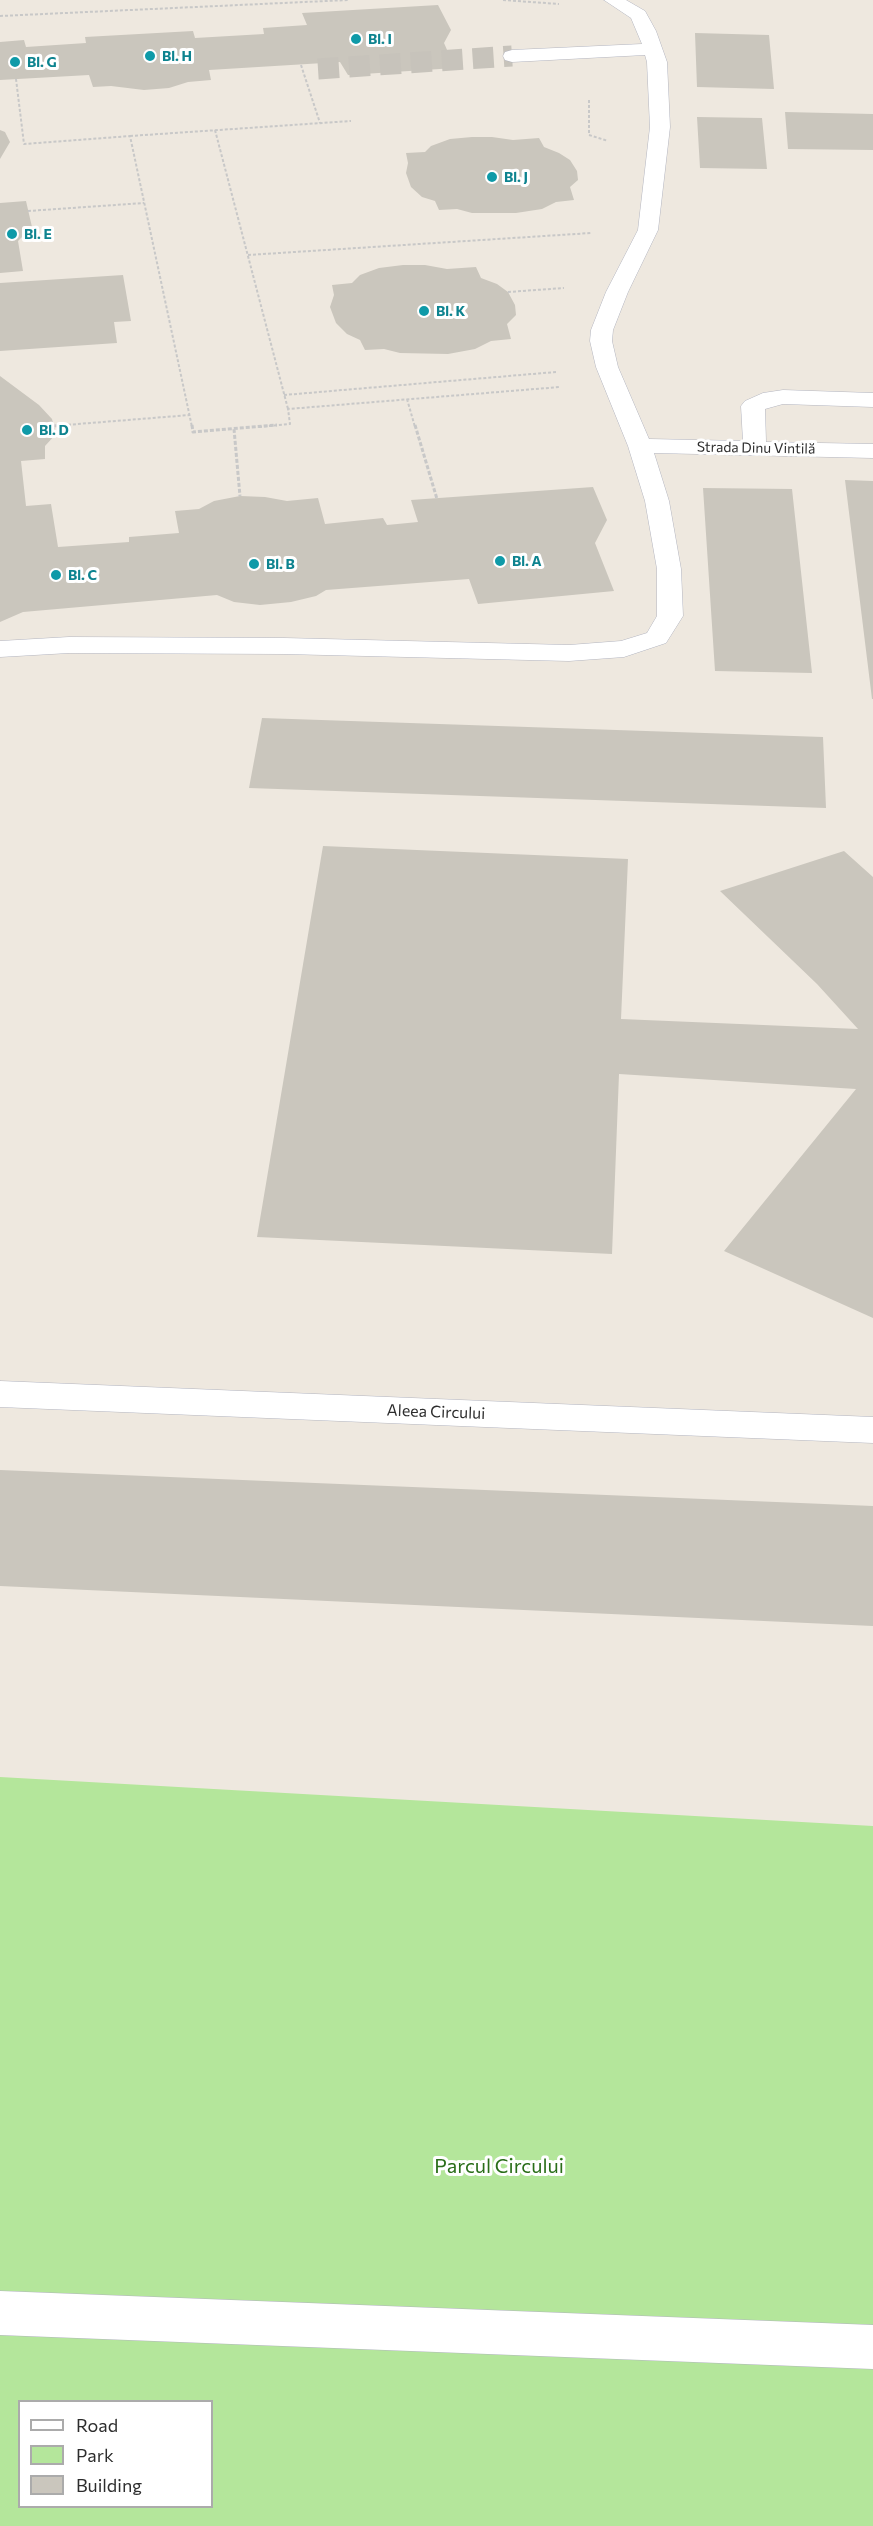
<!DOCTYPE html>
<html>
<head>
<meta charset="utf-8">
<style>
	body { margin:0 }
	#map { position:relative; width:873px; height:2526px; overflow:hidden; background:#eee8df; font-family:Commissioner,sans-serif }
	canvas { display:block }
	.legend { position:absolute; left:18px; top:2400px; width:195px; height:108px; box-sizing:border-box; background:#fff; border:2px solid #ababab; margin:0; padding:8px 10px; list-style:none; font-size:18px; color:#2d2d2d }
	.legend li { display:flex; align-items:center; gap:12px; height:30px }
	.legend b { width:30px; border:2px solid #ababab }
</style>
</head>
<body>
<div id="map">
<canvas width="873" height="2526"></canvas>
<ul class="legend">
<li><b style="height:8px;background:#fff"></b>Road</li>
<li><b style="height:16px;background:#b4e69b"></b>Park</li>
<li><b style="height:16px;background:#cac6bd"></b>Building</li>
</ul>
</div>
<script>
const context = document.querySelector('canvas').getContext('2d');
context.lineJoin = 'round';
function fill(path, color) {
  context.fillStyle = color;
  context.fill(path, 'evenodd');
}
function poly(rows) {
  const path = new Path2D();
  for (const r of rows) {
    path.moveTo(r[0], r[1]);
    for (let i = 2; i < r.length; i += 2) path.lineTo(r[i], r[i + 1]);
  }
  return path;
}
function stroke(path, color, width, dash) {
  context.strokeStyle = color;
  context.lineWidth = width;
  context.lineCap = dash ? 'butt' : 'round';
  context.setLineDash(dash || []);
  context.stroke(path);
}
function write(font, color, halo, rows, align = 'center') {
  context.font = font + ' Commissioner,sans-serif';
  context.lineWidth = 6;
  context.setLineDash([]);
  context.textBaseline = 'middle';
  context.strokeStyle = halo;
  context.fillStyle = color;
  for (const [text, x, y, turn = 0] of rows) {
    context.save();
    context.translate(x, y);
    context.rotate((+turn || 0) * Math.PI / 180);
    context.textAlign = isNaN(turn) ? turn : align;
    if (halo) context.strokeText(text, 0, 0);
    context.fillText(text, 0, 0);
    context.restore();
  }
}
fill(poly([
	[0,1777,873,1826,873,2526,0,2526],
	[20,2402,212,2402,212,2506,20,2506]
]), '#b4e69b');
fill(poly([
	[438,5,451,30,444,43,455,68,348,75,340,62,209,70,211,80,188,82,169,88,144,90,111,86,93,87,89,75,0,80,0,42,24,40,26,47,86,43,85,37,193,31,195,38,264,34,263,28,307,25,302,13],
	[695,33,769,35,774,89,697,87],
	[785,112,873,114,873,150,788,149],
	[697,117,762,118,767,169,700,168],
	[0,130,5,132,10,142,0,159],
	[472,137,492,137,513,140,539,138,544,147,559,153,570,160,577,171,578,180,570,187,574,200,556,202,542,209,516,213,472,213,457,209,439,210,435,201,422,197,411,187,406,173,408,163,406,153,425,152,431,146,450,139],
	[26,201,32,227,18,241,23,271,0,273,0,203],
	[403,265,425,265,447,269,476,267,481,278,497,284,508,292,515,305,516,315,507,324,511,339,491,341,475,349,448,354,400,353,384,349,365,350,360,340,347,334,336,323,330,307,334,295,332,285,352,283,360,275,379,268],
	[123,275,131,321,114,322,117,343,0,351,0,283],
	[0,376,39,405,52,419,56,434,45,446,45,459,21,461,26,506,51,504,58,547,129,542,129,537,179,533,175,511,199,509,214,501,240,496,265,497,287,501,318,498,325,524,383,518,387,525,418,522,411,500,593,487,607,520,595,543,614,591,478,604,469,579,326,590,316,596,291,602,260,605,234,602,217,595,23,612,0,622],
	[845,480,873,481,873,699,872,699],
	[703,488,792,489,812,673,715,671],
	[262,718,823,737,826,808,249,788],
	[323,846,628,859,621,1019,858,1029,817,984,720,891,844,851,873,877,873,1318,724,1251,856,1089,619,1074,612,1254,257,1237],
	[0,1470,873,1506,873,1626,0,1586]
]), '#cac6bd');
stroke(poly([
	[318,69,512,56]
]), '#c7c3bb', 21, [21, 10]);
const minor = poly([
	[604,0,626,0,645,11,656,31,667,62,670,127,658,230,628,292,613,330,612,341,618,367,649,439,743,441,741,406,745,401,763,393,783,390,873,393,873,407,783,404,765,409,766,442,873,444,873,458,654,453,669,501,681,569,683,616,666,643,624,657,569,661,284,654,69,653,0,657,0,641,69,637,284,638,569,645,621,641,647,633,657,616,657,569,645,501,628,446,596,367,590,341,591,330,606,292,638,230,650,127,647,62,645,55,512,62,505,60,503,56,505,52,512,50,642,44,631,18,604,0],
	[0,1381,873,1417,873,1443,0,1407,0,1381],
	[0,2291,873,2325,873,2369,0,2335,0,2291]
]);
stroke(minor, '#b3b5c0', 1);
stroke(poly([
	[503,0,559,4],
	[0,16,348,0],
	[301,65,320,123],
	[16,79,24,144,130,136,192,427],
	[589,100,589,135,608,141],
	[215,130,288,409],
	[130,136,351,121],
	[28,211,144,203],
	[248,255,591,233],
	[508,292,564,288],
	[284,395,556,372],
	[407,399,415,427],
	[53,426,190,415],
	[259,427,290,424,288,409,560,387]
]), '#c8c8c8', 2, [3, 2]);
stroke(poly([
	[192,425,193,432,277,425],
	[415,425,437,499],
	[53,426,65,425],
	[234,429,240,496]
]), '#c8c8c8', 3, [4, 2]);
fill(minor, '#fff');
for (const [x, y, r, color] of [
	[356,39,6,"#0f9aa8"],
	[150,56,6,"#0f9aa8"],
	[15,62,6,"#0f9aa8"],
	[492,177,6,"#0f9aa8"],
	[12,234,6,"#0f9aa8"],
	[424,311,6,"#0f9aa8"],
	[27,430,6,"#0f9aa8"],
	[500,561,6,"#0f9aa8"],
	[254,564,6,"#0f9aa8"],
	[56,575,6,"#0f9aa8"]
]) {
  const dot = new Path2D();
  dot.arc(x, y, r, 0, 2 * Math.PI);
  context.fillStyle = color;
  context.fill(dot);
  stroke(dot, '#fff', 2);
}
write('bold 14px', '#0d838f', '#fff', [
	["Bl. I",368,39],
	["Bl. H",162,56],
	["Bl. G",27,62],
	["Bl. J",504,177],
	["Bl. E",24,234],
	["Bl. K",436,311],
	["Bl. D",39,430],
	["Bl. A",512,561],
	["Bl. B",266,564],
	["Bl. C",68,575]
], 'left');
write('14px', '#2d2d2d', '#fff', [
	["Strada Dinu Vintilă",756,448,1]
]);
write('16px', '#2d2d2d', '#fff', [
	["Aleea Circului",436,1412,2]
]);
write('20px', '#2a6e19', '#fff', [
	["Parcul Circului",499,2166]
]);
</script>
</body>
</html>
